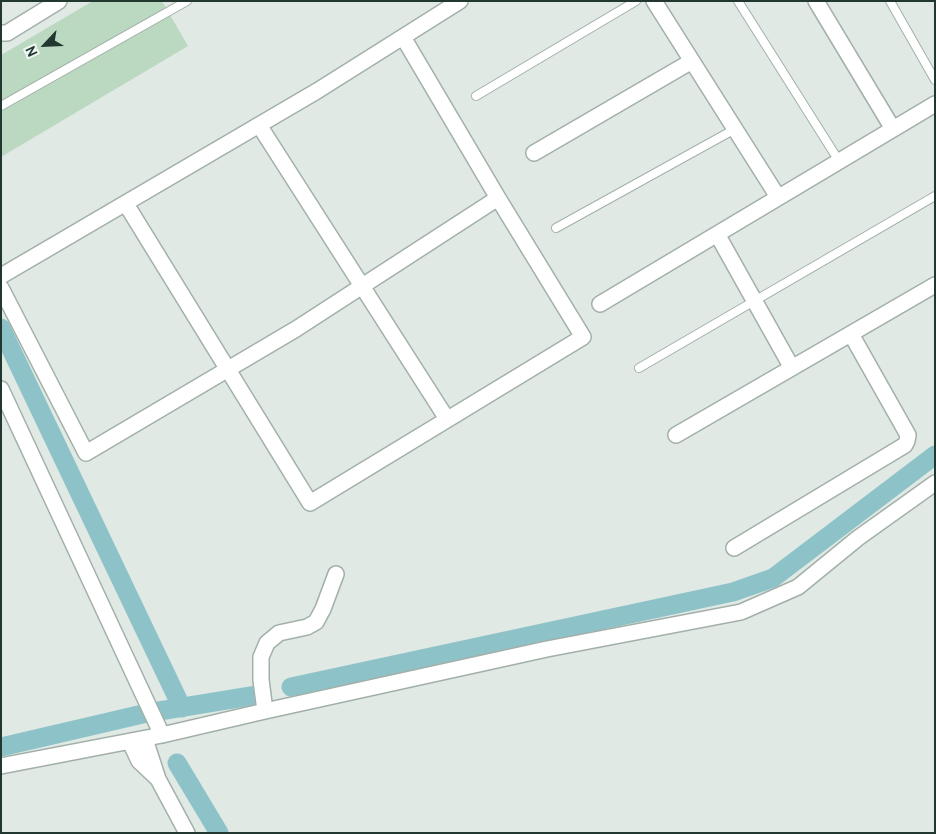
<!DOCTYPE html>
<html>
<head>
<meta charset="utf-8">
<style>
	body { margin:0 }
	#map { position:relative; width:936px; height:834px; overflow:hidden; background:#e0e9e4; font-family:Cabin,sans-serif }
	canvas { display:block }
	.frame { position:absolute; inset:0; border:2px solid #223730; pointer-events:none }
	.north { position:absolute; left:20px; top:20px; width:50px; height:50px; -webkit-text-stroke:4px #eff6f2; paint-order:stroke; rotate:245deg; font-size:14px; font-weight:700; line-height:20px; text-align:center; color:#223730 }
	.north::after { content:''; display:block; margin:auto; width:18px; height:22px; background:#223730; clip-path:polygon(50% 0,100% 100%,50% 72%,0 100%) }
</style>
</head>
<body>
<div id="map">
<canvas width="936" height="834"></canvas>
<div class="frame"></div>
<div class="north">N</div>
</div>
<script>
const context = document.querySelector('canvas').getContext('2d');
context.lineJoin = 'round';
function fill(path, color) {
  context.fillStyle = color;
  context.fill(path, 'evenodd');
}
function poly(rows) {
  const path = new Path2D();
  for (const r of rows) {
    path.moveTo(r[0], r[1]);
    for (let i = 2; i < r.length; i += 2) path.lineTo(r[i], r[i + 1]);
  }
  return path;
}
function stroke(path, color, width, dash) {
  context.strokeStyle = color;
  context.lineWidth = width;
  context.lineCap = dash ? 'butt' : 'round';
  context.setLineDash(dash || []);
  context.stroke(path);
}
fill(poly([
	[93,1,162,1,188,46,1,157,1,55]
]), '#bbd8c1');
stroke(poly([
	[1,328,182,708],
	[291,687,733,592,773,578,935,455],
	[1,747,147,713,257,695],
	[177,763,219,833]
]), '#8dc3c8', 19);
const service = poly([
	[738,1,839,161],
	[890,1,935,80],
	[476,96,636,1],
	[1,106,187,1],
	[556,228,735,129],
	[639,368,935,196]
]);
const minor = poly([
	[654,1,778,197],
	[816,1,893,129],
	[1,33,7,33,59,1],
	[259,125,447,419],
	[534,153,692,61],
	[126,204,310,503,583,337,498,198,403,37],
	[717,234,792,368],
	[1,276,317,91,460,1],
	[1,288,86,453,296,329,498,198],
	[600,304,935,104],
	[1,389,162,735],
	[676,435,935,285],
	[734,548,905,445,907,441,908,435,851,334],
	[265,711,261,680,261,657,267,643,279,633,307,627,316,622,323,609,336,574],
	[145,739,158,779,187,833],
	[130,742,139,761,157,778],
	[1,766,162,735,265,711,547,649,741,612,798,587,858,538,935,483]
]);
stroke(service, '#a3b0aa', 10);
stroke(minor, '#a3b0aa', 18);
stroke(service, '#fff', 8);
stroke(minor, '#fff', 15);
</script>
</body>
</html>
